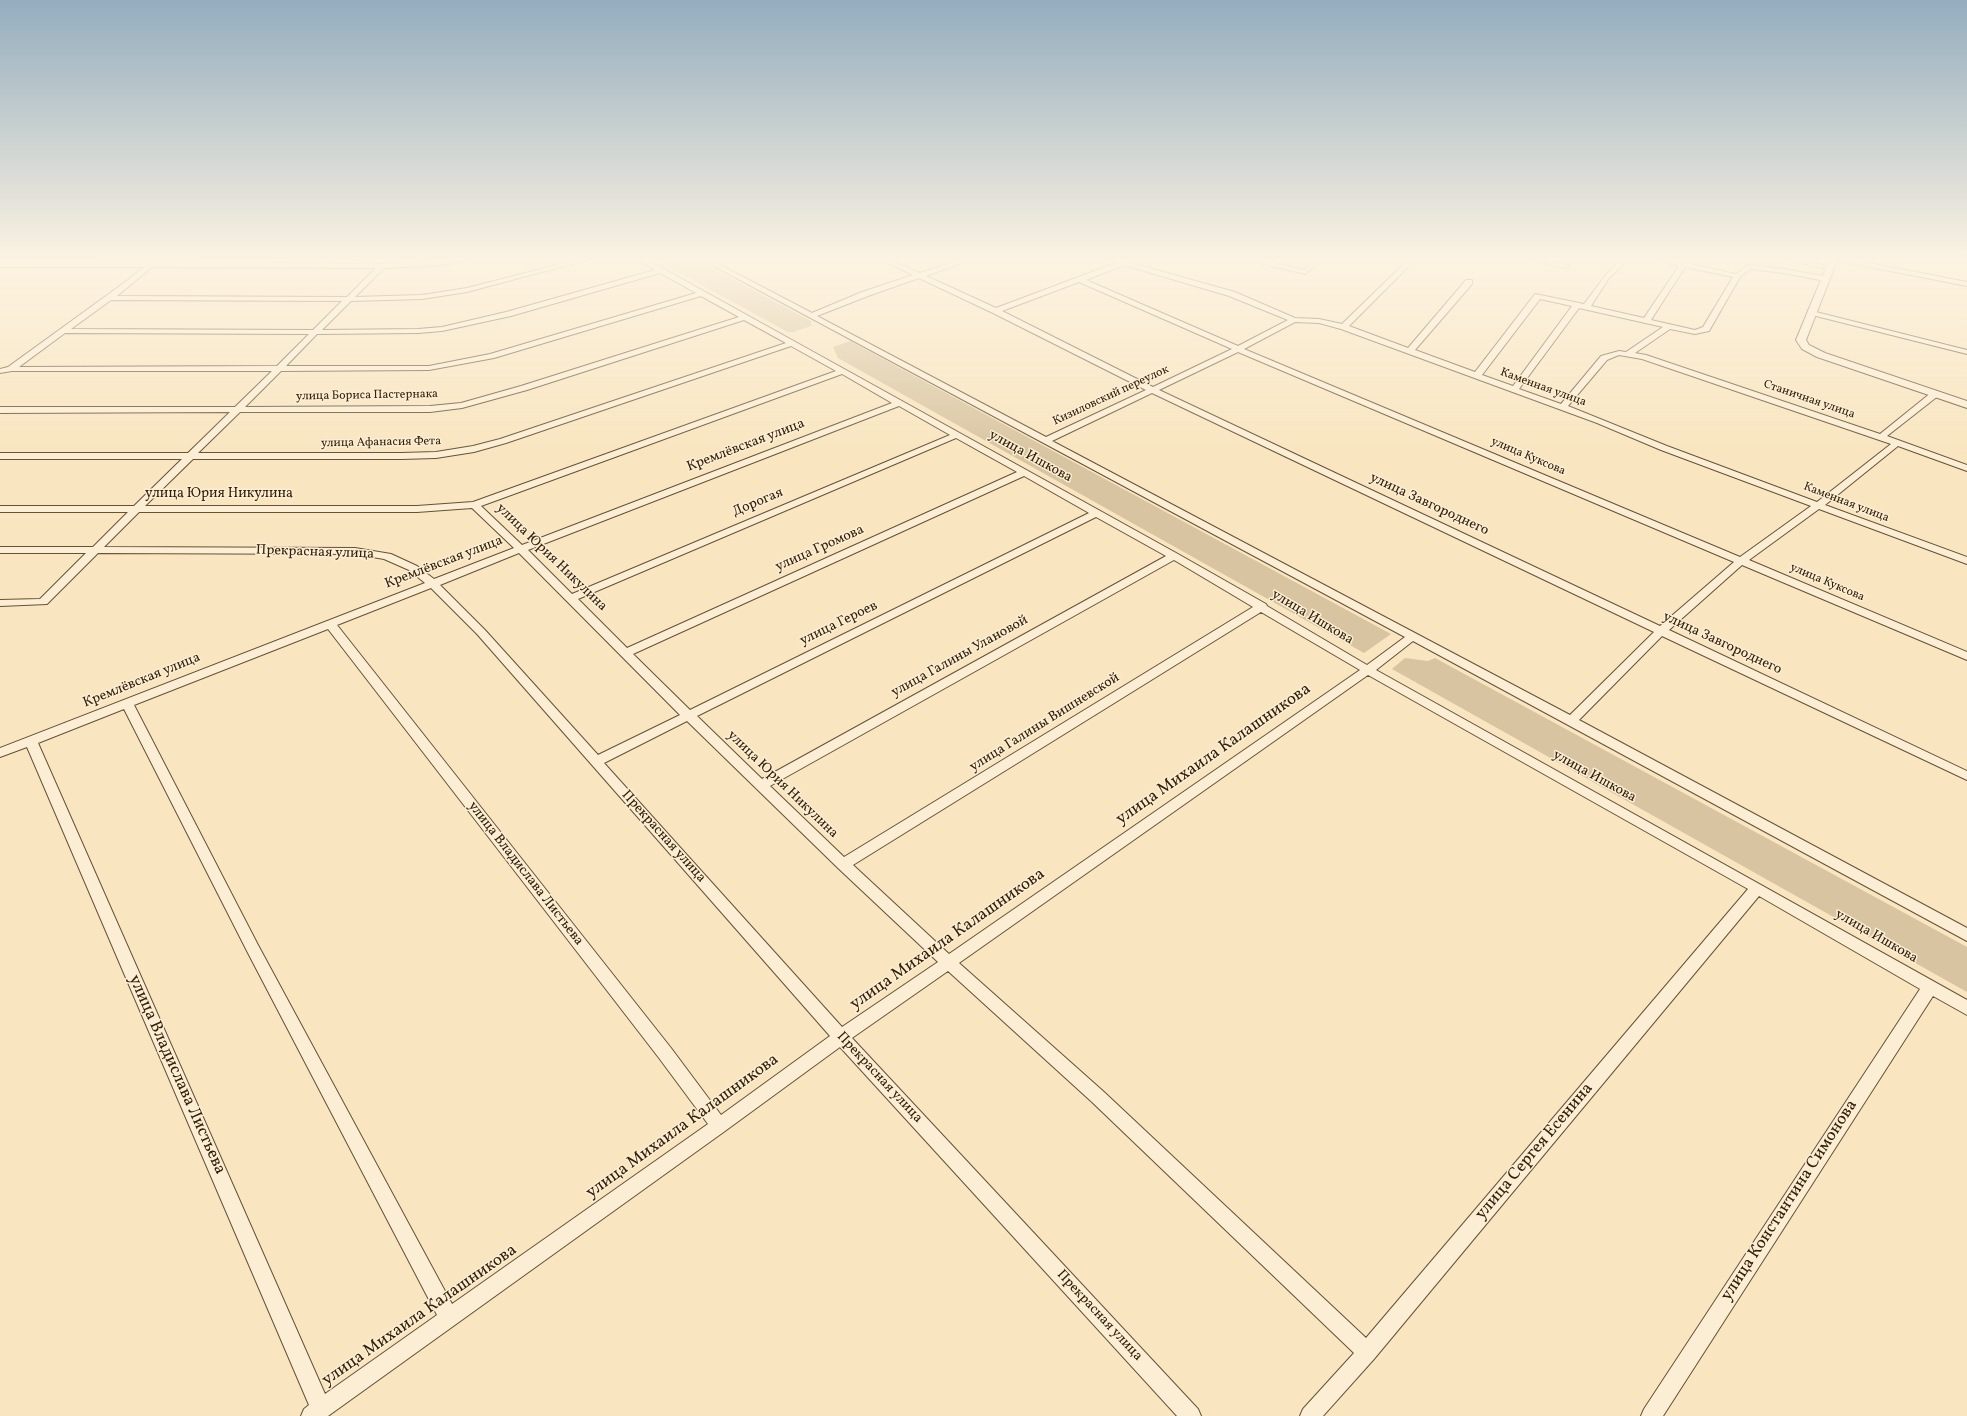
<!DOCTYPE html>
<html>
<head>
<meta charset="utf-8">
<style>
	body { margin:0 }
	canvas { display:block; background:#f9e5bf }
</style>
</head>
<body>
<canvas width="1967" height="1416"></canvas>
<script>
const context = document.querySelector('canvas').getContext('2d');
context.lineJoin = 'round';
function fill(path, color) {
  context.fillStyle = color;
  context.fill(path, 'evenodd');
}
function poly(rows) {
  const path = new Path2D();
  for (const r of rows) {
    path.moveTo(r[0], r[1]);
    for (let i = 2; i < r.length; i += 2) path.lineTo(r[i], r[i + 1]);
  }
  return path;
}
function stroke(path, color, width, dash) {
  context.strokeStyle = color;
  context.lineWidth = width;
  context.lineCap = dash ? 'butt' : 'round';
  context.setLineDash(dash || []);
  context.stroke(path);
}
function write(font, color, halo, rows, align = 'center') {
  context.font = font + ' Vollkorn,serif';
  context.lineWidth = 3;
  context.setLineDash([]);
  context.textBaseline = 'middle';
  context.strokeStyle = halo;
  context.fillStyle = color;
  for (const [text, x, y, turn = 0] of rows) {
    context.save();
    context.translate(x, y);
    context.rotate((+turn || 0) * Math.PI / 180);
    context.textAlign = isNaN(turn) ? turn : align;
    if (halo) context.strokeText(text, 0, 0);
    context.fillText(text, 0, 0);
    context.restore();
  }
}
fill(poly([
	[652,258,693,258,811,321,811,326,793,332,788,332],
	[850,341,1391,634,1364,653,838,358,833,347],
	[1405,658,1428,661,1435,658,1967,947,1967,992,1392,669]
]), '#d8c4a0');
const minor = poly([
	[461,258,475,258,442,265,384,268,355,297,422,295,467,288,584,258,594,258,467,292,422,299,351,301,322,330,418,329,442,327,506,312,655,270,636,258,644,258,1178,554,1266,604,1267,606,1367,665,1405,637,699,258,707,258,812,313,862,292,913,275,878,258,886,258,920,273,966,258,975,258,926,276,996,308,1116,263,1103,258,1113,258,1235,292,1295,318,1319,319,1342,324,1410,258,1417,258,1349,326,1408,348,1466,280,1472,280,1472,284,1415,350,1475,372,1535,294,1584,304,1605,276,1623,258,1630,258,1609,278,1591,306,1644,318,1679,266,1652,259,1651,258,1662,258,1736,274,1748,265,1784,269,1828,277,1829,279,1825,281,1784,273,1750,269,1740,277,1709,331,1695,334,1670,329,1635,353,1646,355,1880,434,1932,392,1938,392,1938,396,1887,436,1967,465,1967,471,1898,446,1825,505,1967,557,1967,564,1819,509,1749,560,1967,652,1967,660,1742,565,1669,630,1967,771,1967,780,1662,636,1579,720,1967,928,1967,941,1413,641,1376,670,1967,1000,1967,1015,1933,996,1663,1416,1641,1416,1644,1409,1920,989,1759,896,1374,1359,1323,1416,1300,1416,1303,1409,1354,1353,1092,1102,948,971,852,1038,1198,1409,1201,1416,1177,1416,840,1047,725,1131,328,1416,301,1416,304,1409,309,1405,27,747,0,757,0,748,425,583,409,570,384,559,355,554,98,553,47,604,0,606,0,600,40,599,86,553,0,553,0,547,93,547,128,512,0,512,0,506,134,506,182,459,0,459,0,453,188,453,230,412,0,413,0,407,235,407,272,371,12,371,0,373,0,369,8,367,128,280,144,267,0,267,0,263,152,262,382,264,442,261,461,258],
	[1124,265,1229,296,1288,320,1238,346,1086,280,1124,265],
	[152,267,376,268,347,297,117,296,152,267],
	[1685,267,1733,277,1703,327,1695,330,1651,320,1685,267],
	[660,273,696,293,490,354,429,366,286,366,317,334,418,333,442,331,511,316,660,273],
	[919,278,993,313,1146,390,1046,437,817,316,868,296,919,278],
	[1079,282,1232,349,1153,387,1002,311,1079,282],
	[701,296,739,317,521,386,461,403,430,406,245,407,281,371,429,370,494,358,701,296],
	[1540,299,1572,306,1513,386,1482,375,1540,299],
	[111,300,342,301,313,330,71,329,111,300],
	[1579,308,1663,327,1626,352,1619,351,1601,356,1561,404,1519,389,1579,308],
	[744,320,786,343,500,439,473,446,436,452,401,453,198,453,240,412,430,412,462,408,527,390,744,320],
	[1295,322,1319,323,1341,329,1597,423,1661,450,1811,506,1740,557,1244,349,1295,322],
	[65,333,309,334,277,366,19,367,65,333],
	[791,346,836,371,473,502,417,506,145,506,193,459,401,459,436,458,474,452,506,443,791,346],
	[1238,352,1734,562,1660,626,1159,390,1238,352],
	[1619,355,1642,359,1891,444,1817,502,1667,446,1568,406,1607,360,1619,355],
	[842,374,892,403,522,545,481,506,842,374],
	[1152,393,1654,632,1570,715,1052,441,1152,393],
	[899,406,950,435,572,594,528,550,899,406],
	[956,438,1017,472,627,648,578,599,956,438],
	[1024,476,1089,513,690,710,633,654,1024,476],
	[472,508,514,548,434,579,417,566,391,554,355,548,104,547,139,512,417,512,472,508],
	[1096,517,1166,556,762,779,697,716,1096,517],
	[519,553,680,715,598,755,485,630,440,585,519,553],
	[1174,560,1253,607,844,857,770,786,1174,560],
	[431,588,477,634,830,1036,721,1115,671,1048,337,625,431,588],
	[1261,612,1360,670,949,954,853,865,1261,612],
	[328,629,659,1058,708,1124,452,1304,258,945,134,705,328,629],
	[1368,675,1748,889,1366,1338,1104,1092,959,963,1368,675],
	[124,709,248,953,437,1315,325,1394,38,743,124,709],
	[687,721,838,868,938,962,842,1027,604,763,687,721],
	[1263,258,1270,258,1267,261,1304,270,1317,258,1324,258,1305,274,1259,263,1259,261,1263,258],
	[1527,258,1538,258,1569,266,1566,268,1528,259,1527,258],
	[1782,258,1793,258,1834,268,1831,270,1783,259,1782,258],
	[1831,258,1843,258,1967,282,1967,286,1834,260,1831,258],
	[1808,310,1967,350,1967,354,1808,314,1808,310]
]);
const tertiary = poly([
	[1830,258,1838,258,1806,340,1809,345,1825,353,1967,401,1967,408,1817,357,1802,349,1796,340,1830,258]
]);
stroke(minor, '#655235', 2);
stroke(tertiary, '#655235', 2);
fill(minor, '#fbeed5');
fill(tertiary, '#fbeed5');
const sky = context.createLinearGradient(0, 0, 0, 456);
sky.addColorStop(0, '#94adbe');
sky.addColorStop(0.57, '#fcf3e2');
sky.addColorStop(1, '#fcf3e200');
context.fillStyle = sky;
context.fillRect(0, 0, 1967, 456);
write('12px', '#342107', '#fbeed5', [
	["Каменная улица",1543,388,20],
	["улица Бориса Пастернака",367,396,-1],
	["Кизиловский переулок",1111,396,-25],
	["Станичная улица",1809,400,19],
	["улица Афанасия Фета",381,443,-1],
	["улица Куксова",1528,457,23],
	["Каменная улица",1846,503,21],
	["улица Куксова",1827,583,23]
]);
write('14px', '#342107', '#fbeed5', [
	["Кремлёвская улица",746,446,-21],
	["улица Ишкова",1030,457,29],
	["улица Юрия Никулина",219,494],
	["Дорогая",758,503,-23],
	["улица Завгороднего",1429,505,25],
	["улица Громова",820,549,-24],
	["Прекрасная улица",315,553,2],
	["улица Юрия Никулина",551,558,44],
	["Кремлёвская улица",444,563,-21],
	["улица Ишкова",1312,618,31],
	["улица Героев",839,624,-26],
	["улица Завгороднего",1722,644,25],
	["улица Галины Улановой",960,657,-29],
	["Кремлёвская улица",142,681,-22],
	["улица Галины Вишневской",1045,723,-32],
	["улица Ишкова",1594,777,29],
	["улица Юрия Никулина",782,785,44],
	["Прекрасная улица",663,837,48],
	["улица Владислава Листьева",525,874,52],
	["улица Ишкова",1876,937,30],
	["Прекрасная улица",879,1078,47],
	["Прекрасная улица",1099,1316,47]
]);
write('17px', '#342107', '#fbeed5', [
	["улица Михаила Калашникова",1214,755,-35],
	["улица Михаила Калашникова",948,940,-35],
	["улица Владислава Листьева",176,1075,66],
	["улица Михаила Калашникова",683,1127,-36],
	["улица Сергея Есенина",1535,1152,-50],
	["улица Константина Симонова",1790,1201,-57],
	["улица Михаила Калашникова",420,1316,-35]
]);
</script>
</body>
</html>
